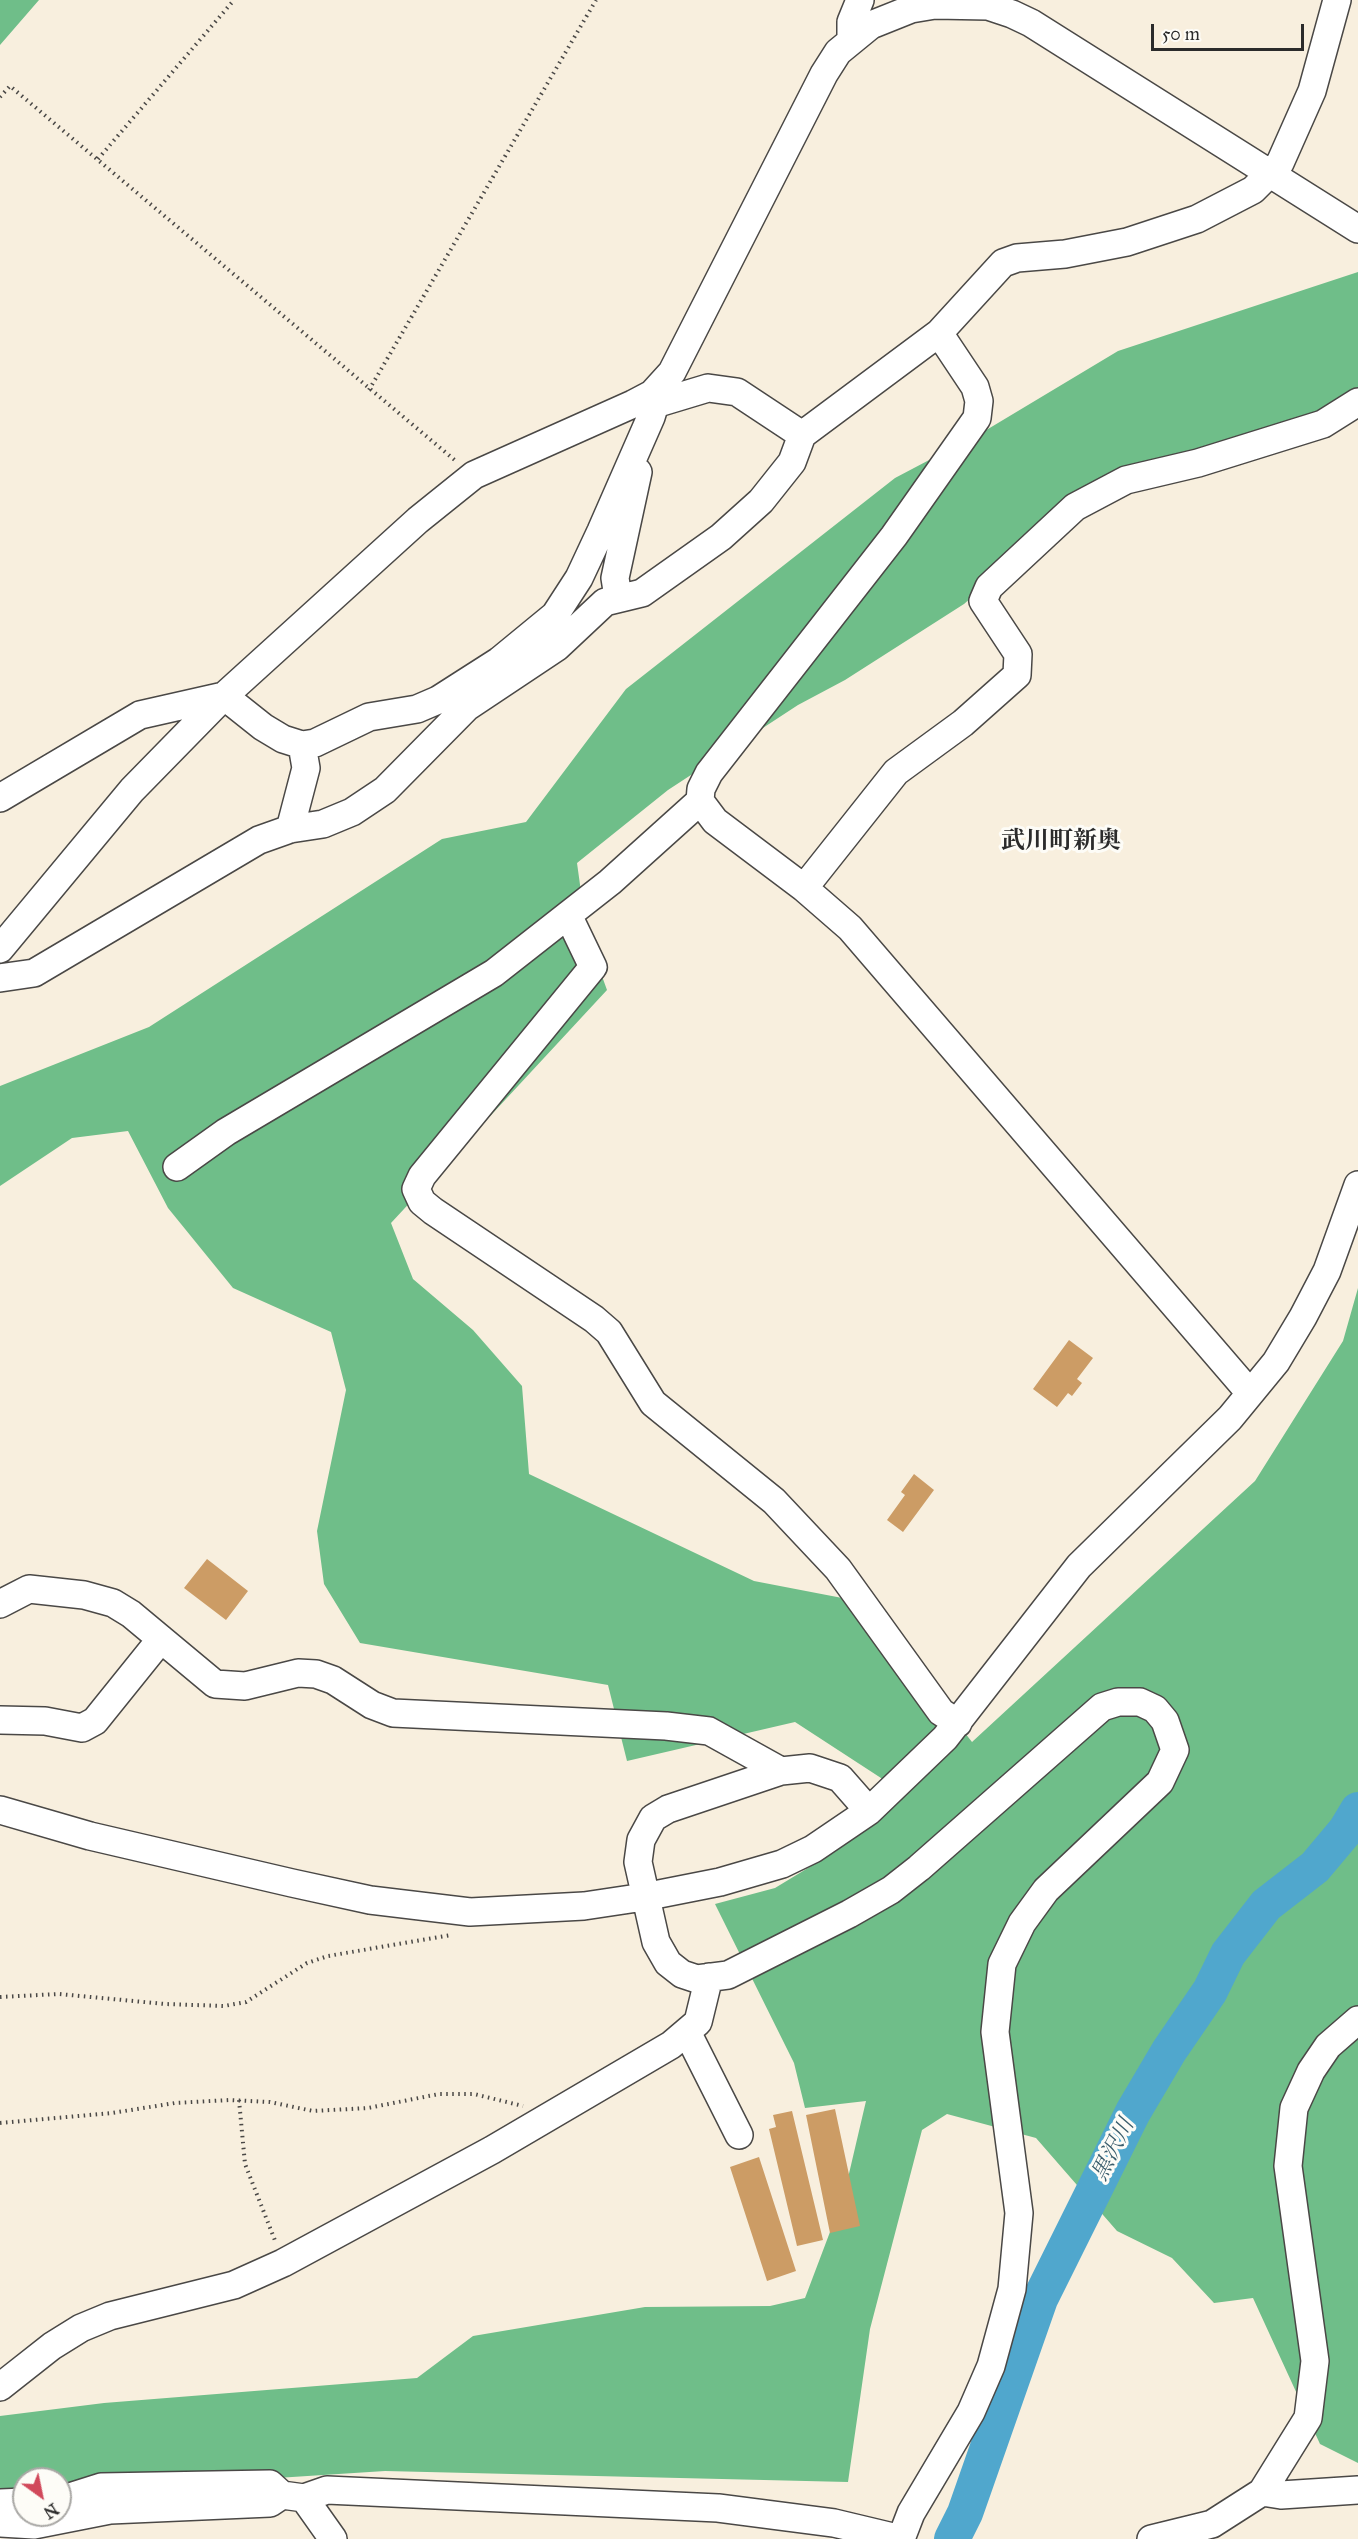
<!DOCTYPE html>
<html>
<head>
<meta charset="utf-8">
<style>
	body { margin:0 }
	#map { position:relative; width:1358px; height:2539px; overflow:hidden; background:#f8efde; font-family:"IM FELL Great Primer",serif }
	canvas { display:block }
	.north { position:absolute; left:12px; top:2467px; width:60px; height:60px; box-sizing:border-box; background:#fdfcf7; border:2px solid #a9a8a5; border-radius:50%; rotate:147deg; font-size:16px; font-weight:700; line-height:24px; text-align:center; color:#2b2b2b }
	.north::after { content:''; display:block; margin:auto; width:21px; height:27px; background:#d1495b; clip-path:polygon(50% 0,100% 100%,50% 72%,0 100%) }
	.scale { position:absolute; left:1151px; top:24px; width:153px; height:27px; box-sizing:border-box; border:3px solid #2b2b2b; border-top:0; padding-left:8px; font-size:18px; line-height:21px; white-space:nowrap; color:#2b2b2b; -webkit-text-stroke:4px #fdfcf7; paint-order:stroke }
</style>
</head>
<body>
<div id="map">
<canvas width="1358" height="2539"></canvas>
<div class="north">N</div>
<div class="scale">50 m</div>
</div>
<script>
const context = document.querySelector('canvas').getContext('2d');
context.lineJoin = 'round';
function fill(path, color) {
  context.fillStyle = color;
  context.fill(path, 'evenodd');
}
function poly(rows) {
  const path = new Path2D();
  for (const r of rows) {
    path.moveTo(r[0], r[1]);
    for (let i = 2; i < r.length; i += 2) path.lineTo(r[i], r[i + 1]);
  }
  return path;
}
function stroke(path, color, width, dash) {
  context.strokeStyle = color;
  context.lineWidth = width;
  context.lineCap = dash ? 'butt' : 'round';
  context.setLineDash(dash || []);
  context.stroke(path);
}
function write(font, color, halo, rows, align = 'center') {
  context.font = font + ' "IM FELL Great Primer","Noto Serif JP",serif';
  context.lineWidth = 6;
  context.setLineDash([]);
  context.textBaseline = 'middle';
  context.strokeStyle = halo;
  context.fillStyle = color;
  for (const [text, x, y, turn = 0] of rows) {
    context.save();
    context.translate(x, y);
    context.rotate((+turn || 0) * Math.PI / 180);
    context.textAlign = isNaN(turn) ? turn : align;
    if (halo) context.strokeText(text, 0, 0);
    context.fillText(text, 0, 0);
    context.restore();
  }
}
fill(poly([
	[0,0,39,0,0,45],
	[1358,272,1358,417,1198,477,1107,478,964,604,845,680,798,705,668,790,577,863,587,935,607,990,391,1223,413,1279,473,1330,522,1386,529,1474,754,1581,863,1602,972,1742,1255,1481,1343,1341,1358,1288,1358,2463,1320,2444,1253,2298,1214,2303,1172,2258,1117,2231,1036,2138,947,2114,922,2130,870,2329,848,2482,385,2471,60,2492,60,2479,24,2479,24,2495,0,2496,0,2416,104,2403,417,2378,473,2336,645,2307,770,2306,805,2298,844,2195,866,2101,805,2108,794,2063,715,1904,775,1888,836,1851,894,1802,881,1778,795,1722,627,1761,608,1685,360,1643,324,1584,317,1531,346,1390,331,1332,233,1288,168,1208,128,1131,72,1138,0,1186,0,1086,149,1027,442,839,526,822,626,689,895,478,988,429,1118,351]
]), '#6fbe89');
stroke(poly([
	[952,2539,965,2513,1040,2299,1133,2112,1169,2051,1210,1991,1228,1954,1266,1905,1315,1867,1346,1830,1358,1810]
]), '#50a7cd', 36);
fill(poly([
	[1069,1340,1093,1358,1077,1379,1082,1383,1072,1396,1068,1393,1057,1407,1033,1389],
	[914,1474,934,1490,903,1532,887,1520,905,1495,901,1492],
	[207,1559,248,1591,226,1620,184,1588],
	[835,2109,860,2226,830,2233,806,2115],
	[792,2111,823,2240,797,2246,769,2129,776,2127,773,2115],
	[759,2157,796,2271,767,2281,730,2167]
]), '#cc9c65');
const minor = poly([
	[851,39,851,22,860,0],
	[939,333,975,387,979,401,977,418,894,536,709,773,701,789,700,801,715,821,804,888,850,928,1250,1393],
	[655,404,708,388,737,392,802,435],
	[618,597,615,578,638,472],
	[0,798,140,715,224,696,263,727,283,739,302,745,315,743,369,717,417,709,438,700,499,661,555,615,579,578,601,531,651,417,655,404,652,394],
	[290,829,306,768,302,745],
	[804,888,896,772,963,723,1017,675,1018,654,983,601,989,587,1075,507,1126,480,1198,463,1323,424,1358,402],
	[568,915,593,967,422,1176,416,1189,422,1202,433,1211,594,1319,609,1332,653,1403,774,1501,838,1569,941,1712,958,1723],
	[0,949,132,790,224,696,418,520,474,475,633,404,652,394,672,372,824,74,838,52,871,25,911,9,935,5,988,6,1012,14,1031,23,1358,229],
	[0,978,34,973,259,840,290,829,323,824,352,812,385,790,467,707,557,647,605,602,642,593,721,537,761,501,792,462,802,435,939,333,1003,263,1017,258,1065,254,1127,242,1197,219,1253,190,1280,163,1312,91,1337,0],
	[177,1167,226,1132,494,973,610,882,700,801],
	[0,1604,29,1589,84,1595,113,1603,131,1614,215,1684,245,1686,298,1673,316,1674,333,1680,372,1705,393,1713,666,1726,709,1731,781,1771],
	[0,1720,45,1721,82,1728,95,1721,161,1639],
	[0,1810,90,1836,292,1883,370,1900,470,1912,584,1906,644,1897,720,1882,782,1864,813,1849,869,1811,945,1738,1079,1566,1230,1418,1276,1362,1303,1317,1327,1271,1358,1185],
	[869,1811,840,1778,810,1768,781,1771,668,1809,653,1818,641,1840,638,1862,656,1942,668,1963,682,1974,697,1979,728,1975,849,1914,891,1890,919,1868,1102,1707,1118,1702,1140,1702,1155,1709,1165,1721,1175,1750,1160,1782,1046,1890,1022,1923,1002,1964,995,2032,1019,2213,1012,2289,991,2366,971,2412,911,2513,901,2539],
	[687,2032,739,2135],
	[0,2387,52,2346,81,2328,110,2316,234,2285,283,2263,492,2150,671,2045,698,2022,709,1977],
	[1262,2492,1281,2495,1358,2490],
	[304,2498,333,2539],
	[60,2500,101,2487,270,2484,282,2495],
	[0,2503,24,2502],
	[0,2523,34,2525,110,2510,270,2503,282,2495,304,2498,327,2490,718,2508,834,2523,901,2539],
	[1151,2539,1212,2524,1262,2492,1308,2418,1315,2361,1288,2166,1294,2108,1311,2071,1328,2046,1358,2020]
]);
stroke(minor, '#4a4846', 30);
stroke(poly([
	[0,97,10,86,457,462],
	[98,159,234,0],
	[369,390,596,0],
	[0,1997,59,1994,165,2004,224,2006,246,2002,307,1963,328,1956,451,1935],
	[239,2100,245,2164,276,2243],
	[0,2123,112,2113,175,2103,229,2100,270,2102,313,2111,368,2108,439,2094,474,2094,523,2106]
]), '#4a4846', 4, [1.5, 4.5]);
stroke(minor, '#fff', 27);
write('italic 22px', '#3a5d6c', '#fdfcf7', [
	["黒沢川",1114,2150,-63]
]);
write('bold 24px', '#2b2b2b', '#fdfcf7', [
	["武川町新奥",1061,842]
]);
</script>
</body>
</html>
